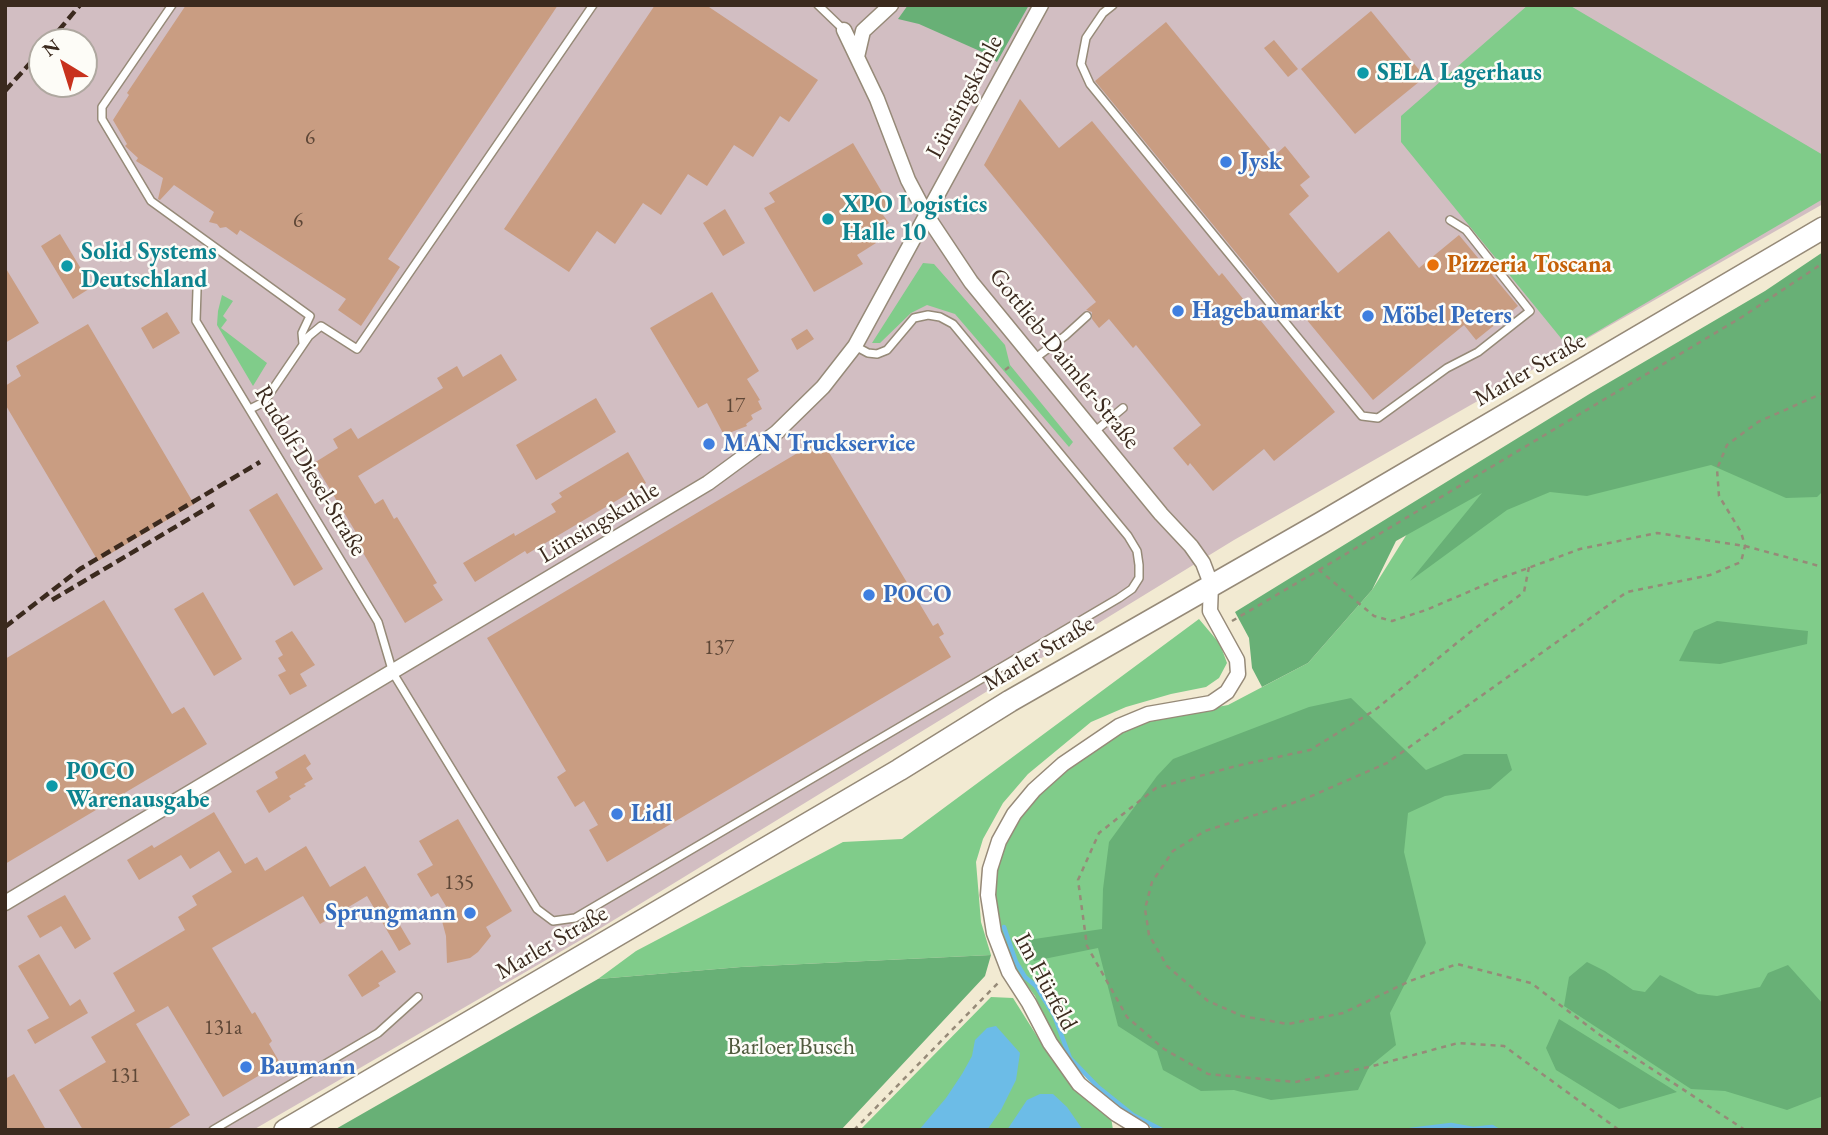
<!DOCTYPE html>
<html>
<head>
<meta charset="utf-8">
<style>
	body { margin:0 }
	#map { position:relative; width:1828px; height:1135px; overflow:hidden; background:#f2ead2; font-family:"EB Garamond",serif }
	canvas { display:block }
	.frame { position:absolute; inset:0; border:7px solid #3b2a1e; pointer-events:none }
	.north { position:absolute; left:28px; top:28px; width:70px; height:70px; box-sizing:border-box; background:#fdfcf7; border:2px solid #afa8a0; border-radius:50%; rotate:322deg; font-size:19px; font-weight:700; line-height:28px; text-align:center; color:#3b2a1e }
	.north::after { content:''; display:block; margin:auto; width:24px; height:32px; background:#c8321e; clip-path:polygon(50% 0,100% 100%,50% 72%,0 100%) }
</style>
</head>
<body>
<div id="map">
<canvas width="1828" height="1135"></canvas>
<div class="frame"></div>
<div class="north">N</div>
</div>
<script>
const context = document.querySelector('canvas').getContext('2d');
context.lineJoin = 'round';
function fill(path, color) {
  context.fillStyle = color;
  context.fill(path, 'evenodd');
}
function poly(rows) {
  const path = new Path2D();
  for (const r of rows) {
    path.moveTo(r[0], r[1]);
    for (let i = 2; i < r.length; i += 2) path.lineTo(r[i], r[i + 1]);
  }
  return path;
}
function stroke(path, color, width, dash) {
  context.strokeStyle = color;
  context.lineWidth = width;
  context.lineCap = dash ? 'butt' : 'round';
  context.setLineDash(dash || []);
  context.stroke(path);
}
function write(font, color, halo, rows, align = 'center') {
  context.font = font + ' "EB Garamond",serif';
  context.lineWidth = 5;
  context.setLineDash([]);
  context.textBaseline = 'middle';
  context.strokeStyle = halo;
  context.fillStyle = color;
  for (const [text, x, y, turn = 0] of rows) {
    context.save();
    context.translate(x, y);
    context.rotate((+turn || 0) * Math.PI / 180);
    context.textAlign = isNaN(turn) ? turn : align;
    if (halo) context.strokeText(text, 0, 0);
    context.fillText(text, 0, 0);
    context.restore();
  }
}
fill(poly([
	[5,5,1823,5,1823,204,1234,540,591,934,253,1130,5,1130],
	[42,42,84,42,84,84,42,84]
]), '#d2bec2');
fill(poly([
	[1528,5,1569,5,1823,155,1823,199,1569,348,1401,142,1401,116],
	[923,263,934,264,1005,345,1010,365,1073,442,1069,447,955,314,927,305,911,313,880,343,872,343],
	[1823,270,1823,1130,1155,1130,1102,1095,1056,1042,1035,996,1010,962,997,916,992,877,1004,837,1054,776,1138,722,1228,705,1308,663,1372,590,1412,526],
	[222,295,233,301,223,316,227,320,221,328,267,363,253,386,217,325,218,311],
	[1199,619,1220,644,1227,663,1219,678,1206,687,1171,694,1126,707,1091,722,1028,774,1003,803,983,839,976,862,981,922,991,955,741,967,598,979,636,951,843,842,902,839],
	[991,997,1013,998,1052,1060,1111,1117,1113,1130,860,1130]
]), '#80cc8a');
fill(poly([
	[908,5,1029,5,997,62,982,52,919,24,898,19],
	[1823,252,1823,491,1817,497,1786,498,1711,465,1587,496,1550,492,1507,510,1410,581,1482,493,1396,541,1372,590,1308,663,1262,687,1252,668,1249,638,1235,612,1591,393,1765,291],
	[1717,621,1808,631,1807,644,1720,664,1679,661,1694,631],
	[1351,698,1426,770,1464,754,1507,754,1512,770,1490,789,1445,796,1408,813,1404,852,1426,943,1390,1013,1396,1045,1369,1067,1358,1090,1271,1100,1234,1090,1201,1091,1163,1070,1157,1051,1118,1026,1098,948,1034,961,1021,941,1102,929,1103,889,1109,842,1157,776,1173,759,1309,707],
	[991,955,985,976,841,1130,334,1130,598,979,741,967],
	[1587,962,1605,971,1633,990,1645,992,1660,975,1698,994,1717,996,1760,987,1768,973,1788,965,1823,1004,1823,1096,1787,1110,1725,1091,1691,1089,1564,1006,1569,977],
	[1559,1019,1677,1092,1619,1109,1556,1070,1546,1048]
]), '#68b076');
fill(poly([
	[996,1026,1020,1053,1016,1080,1001,1110,987,1130,919,1130,946,1098,962,1074,972,1056,975,1040,987,1028],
	[1040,1094,1053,1094,1067,1107,1083,1130,1007,1130,1027,1100]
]), '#6cbce7');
stroke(poly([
	[1004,927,1016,962,1025,977,1036,986,1054,1015,1070,1058,1098,1087,1133,1115,1162,1130],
	[1410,1130,1451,1125,1473,1129,1492,1127,1497,1130]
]), '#6cbce7', 4.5);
fill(poly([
	[186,5,558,5,388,259,400,267,361,326,338,310,346,299,240,230,237,235,226,227,220,228,217,224,209,222,214,212,174,185,160,200,158,199,163,178,136,161,138,158,125,146,127,144,113,120,129,95,127,93],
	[655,5,706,5,818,80,789,122,780,116,753,157,734,145,707,186,688,174,661,215,643,203,615,244,597,231,569,272,504,229],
	[1371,11,1425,77,1355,134,1301,69],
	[1166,22,1275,155,1285,146,1310,177,1300,185,1309,196,1289,214,1338,273,1389,231,1419,268,1459,235,1518,306,1476,340,1464,325,1373,400,1297,308,1288,316,1095,81],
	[1274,40,1298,69,1288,77,1264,48],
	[1020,99,1059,148,1092,121,1219,276,1222,273,1335,412,1274,461,1264,449,1213,491,1190,463,1188,466,1173,448,1201,425,1136,345,1133,348,1109,319,1099,328,1092,319,1092,312,1086,310,1096,302,984,165],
	[853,143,892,209,883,215,889,223,870,234,876,243,857,255,863,264,814,292,764,208,775,202,769,193],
	[725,209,745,243,723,256,703,223],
	[60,234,92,287,73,299,41,246],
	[5,267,39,323,5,343],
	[712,292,759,371,747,379,760,400,758,401,762,409,751,415,753,419,746,424,747,426,724,435,707,403,698,408,650,328],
	[167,312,180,333,153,349,141,328],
	[88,324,194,504,98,561,5,404,5,386,21,376,16,366],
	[807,329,814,339,797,350,791,339],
	[501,354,517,380,358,476,375,504,383,499,394,519,397,517,437,583,433,585,443,600,405,623,356,541,360,539,314,463,338,448,333,439,351,428,358,439,443,388,437,378,457,366,463,377],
	[596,398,616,432,536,480,516,445],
	[821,439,933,626,938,623,944,634,939,637,951,657,607,862,589,830,598,825,584,801,575,807,557,777,566,771,487,638],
	[628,452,646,483,527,554,525,551,475,582,463,563,514,533,515,536,556,512,551,504,562,497,559,493],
	[277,493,323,569,294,586,249,510],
	[203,592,242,659,214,676,174,609],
	[104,600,172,714,184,707,207,744,5,864,5,659],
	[292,631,315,665,300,674,307,686,290,695,278,675,286,671,278,658,283,655,275,641],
	[305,754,311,764,306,768,313,779,304,784,306,786,289,796,291,799,269,813,256,791,278,778,275,772],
	[214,812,245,864,257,857,265,871,306,846,330,887,365,866,411,944,399,951,367,896,320,924,303,896,212,948,252,1014,255,1012,272,1041,269,1044,280,1063,223,1097,168,1006,136,1024,190,1115,166,1130,83,1130,59,1090,106,1062,91,1037,135,1011,113,973,185,930,178,917,197,905,192,896,232,872,219,851,190,869,181,855,139,880,127,860,152,845,154,848],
	[458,819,512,911,486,927,491,936,478,952,470,958,447,963,446,936,442,921,452,916,438,893,431,897,417,874,433,865,419,841],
	[65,895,91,939,75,949,61,926,40,938,27,916],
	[382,950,396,972,378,983,380,986,362,997,348,975],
	[39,954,70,1006,80,999,88,1013,35,1044,27,1030,49,1018,18,966],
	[14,1074,33,1107,46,1130,5,1130,5,1079]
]), '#c99d82');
const lane = poly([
	[172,5,102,107,102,119,151,201,310,316,302,333,303,344],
	[818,5,844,30],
	[1113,5,1103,13,1086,38,1081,64,1090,84,1362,416,1378,418,1447,368,1478,352,1530,311,1466,230,1450,220],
	[197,290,196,321,378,622,393,673,537,909,553,921,575,918,1119,598,1132,589,1139,578,1139,565,1137,551,1128,536,953,324,940,317,928,315,914,318,887,350,877,354,868,353,855,346],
	[1034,359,1065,336,1087,316],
	[250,409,264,402,309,336,321,326,357,349,593,5],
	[1094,432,1123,408],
	[213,1130,378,1033,418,997]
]);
const street = poly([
	[844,30,877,99,908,180,927,216,971,282,1161,514,1191,546,1203,563,1211,584,1210,611,1237,660,1238,674,1227,692,1211,703,1148,714,1119,726,1063,764,1034,790,1014,814,999,841,990,869,988,895,994,933,1009,972,1029,1003,1050,1043,1079,1084,1116,1114,1142,1130],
	[857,57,863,31,891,5],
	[5,903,708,483,776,433,823,387,855,346,1041,5]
]);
const primary = poly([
	[285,1130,899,770,1010,701,1321,523,1823,228]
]);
stroke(lane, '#968a78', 10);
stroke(street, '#968a78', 17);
stroke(primary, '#968a78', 24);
stroke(poly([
	[1005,370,1013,364],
	[1529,567,1524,592,1469,633,1375,710,1310,750,1236,766,1156,788,1099,833,1078,880,1087,946,1127,1017,1164,1049,1208,1074,1295,1082,1369,1067,1458,1043,1504,1046,1619,1130],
	[1319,570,1742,317,1823,263],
	[1232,621,1319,570,1374,616,1392,621,1426,610,1501,578,1580,549,1657,533,1745,546,1823,567],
	[854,1130,999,982],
	[1745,1130,1600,1035,1531,983,1457,964,1410,981,1343,1013,1288,1024,1242,1016,1208,1001,1167,966,1149,935,1145,909,1152,882,1173,851,1205,831,1302,800,1387,763,1627,592,1710,575,1741,562,1745,546,1741,532,1719,496,1717,469,1727,445,1758,422,1823,393]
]), '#968a78', 2.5, [5, 5]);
stroke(lane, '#fff', 7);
stroke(street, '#fff', 14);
stroke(primary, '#fff', 21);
stroke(poly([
	[49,42,80,5],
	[5,91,42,50],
	[52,600,214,504],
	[5,627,80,569,260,462]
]), '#3b2a1e', 4.5, [10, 5]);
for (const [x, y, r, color] of [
	[1363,73,7,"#0f9aa8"],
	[1226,162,7,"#3f7fe0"],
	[828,219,7,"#0f9aa8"],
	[1433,265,7,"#e8710a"],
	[67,266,7,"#0f9aa8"],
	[1178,311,7,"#3f7fe0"],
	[1368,316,7,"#3f7fe0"],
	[709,444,7,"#3f7fe0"],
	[869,595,7,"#3f7fe0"],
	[52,786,7,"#0f9aa8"],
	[617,814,7,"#3f7fe0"],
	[470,913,7,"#3f7fe0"],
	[246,1067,7,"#3f7fe0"]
]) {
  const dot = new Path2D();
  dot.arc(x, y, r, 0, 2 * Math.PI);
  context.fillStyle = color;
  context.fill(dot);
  stroke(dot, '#fdfcf7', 2.5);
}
write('21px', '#5e4737', null, [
	["6",310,138],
	["6",298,221],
	["17",735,406],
	["137",719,648],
	["135",459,883],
	["131a",223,1028],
	["131",125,1076]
]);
write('bold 24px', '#0d838f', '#fdfcf7', [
	["SELA Lagerhaus",1377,73],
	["XPO Logistics",842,205],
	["Halle 10",842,233],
	["Solid Systems",81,252],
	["Deutschland",81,280],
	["POCO",66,772],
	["Warenausgabe",66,800]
], 'left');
write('24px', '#3b2a1e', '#fdfcf7', [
	["Lünsingskuhle",965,97,-62],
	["Gottlieb-Daimler-Straße",1064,359,51],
	["Marler Straße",1530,370,-30],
	["Rudolf-Diesel-Straße",310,471,59],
	["Lünsingskuhle",599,523,-31],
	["Marler Straße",1039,654,-31],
	["Marler Straße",552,943,-30],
	["Im Hürfeld",1045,982,62]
]);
write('bold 24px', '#366cbe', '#fdfcf7', [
	["Jysk",1240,162],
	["Hagebaumarkt",1192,311],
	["Möbel Peters",1382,316],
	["MAN Truckservice",723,444],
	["POCO",883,595],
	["Lidl",631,814],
	["Sprungmann",456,913,"right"],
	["Baumann",260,1067]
], 'left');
write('bold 24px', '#c56008', '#fdfcf7', [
	["Pizzeria Toscana",1447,265]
], 'left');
write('24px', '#505b3e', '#fdfcf7', [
	["Barloer Busch",791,1047]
]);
</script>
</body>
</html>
